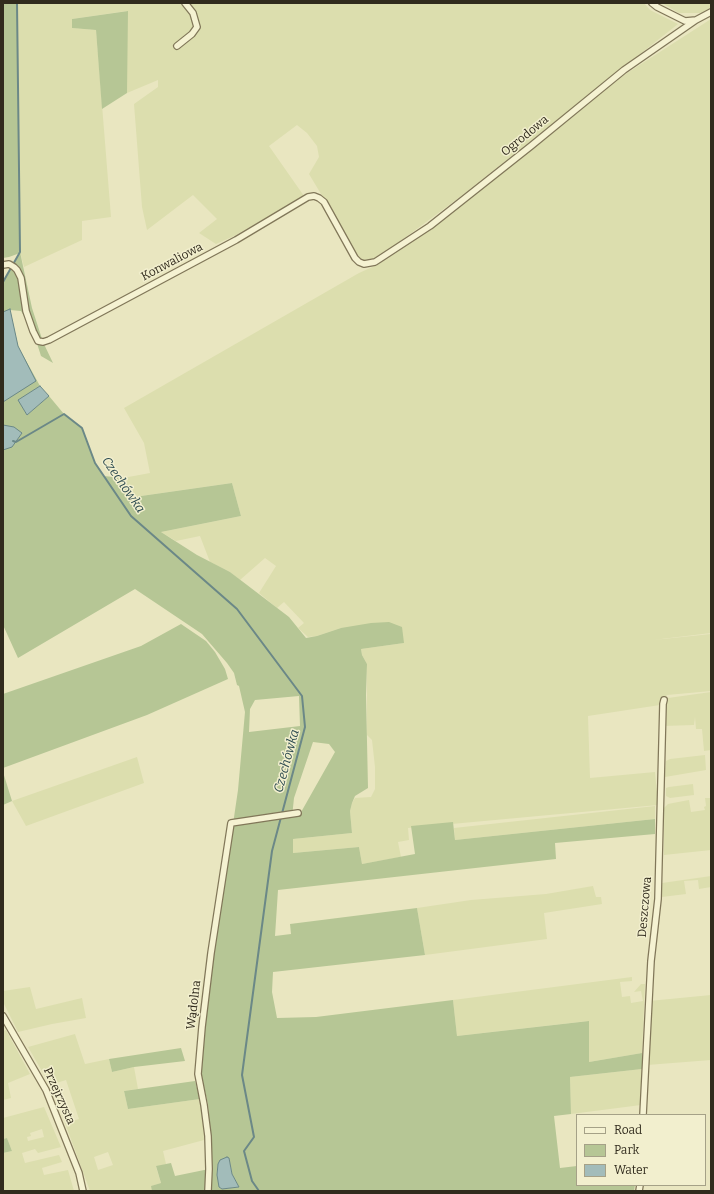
<!DOCTYPE html>
<html>
<head>
<meta charset="utf-8">
<style>
	body { margin:0 }
	#map { position:relative; width:714px; height:1194px; overflow:hidden; background:#e9e6c0; font-family:Bitter,serif }
	canvas { display:block }
	.frame { position:absolute; inset:0; border:4px solid #312b1d; pointer-events:none }
	.legend { position:absolute; left:576px; top:1114px; width:130px; height:72px; box-sizing:border-box; background:#f2efce; border:1px solid #a5a187; margin:0; padding:5px 7px; list-style:none; font-size:12px; color:#312b1d }
	.legend li { display:flex; align-items:center; gap:8px; height:20px }
	.legend b { width:20px; border:1px solid #a5a187 }
</style>
</head>
<body>
<div id="map">
<canvas width="714" height="1194"></canvas>
<div class="frame"></div>
<ul class="legend">
<li><b style="height:5px;background:#f5f2d2"></b>Road</li>
<li><b style="height:11px;background:#b6c695"></b>Park</li>
<li><b style="height:11px;background:#a2bcba"></b>Water</li>
</ul>
</div>
<script>
const context = document.querySelector('canvas').getContext('2d');
context.lineJoin = 'round';
function fill(path, color) {
  context.fillStyle = color;
  context.fill(path, 'evenodd');
}
function poly(rows) {
  const path = new Path2D();
  for (const r of rows) {
    path.moveTo(r[0], r[1]);
    for (let i = 2; i < r.length; i += 2) path.lineTo(r[i], r[i + 1]);
  }
  return path;
}
function stroke(path, color, width, dash) {
  context.strokeStyle = color;
  context.lineWidth = width;
  context.lineCap = dash ? 'butt' : 'round';
  context.setLineDash(dash || []);
  context.stroke(path);
}
function write(font, color, halo, rows, align = 'center') {
  context.font = font + ' Bitter,serif';
  context.lineWidth = 3;
  context.setLineDash([]);
  context.textBaseline = 'middle';
  context.strokeStyle = halo;
  context.fillStyle = color;
  for (const [text, x, y, turn = 0] of rows) {
    context.save();
    context.translate(x, y);
    context.rotate((+turn || 0) * Math.PI / 180);
    context.textAlign = isNaN(turn) ? turn : align;
    if (halo) context.strokeText(text, 0, 0);
    context.fillText(text, 0, 0);
    context.restore();
  }
}
fill(poly([
	[17,3,644,3,650,10,678,24,456,200,376,259,368,263,360,259,309,174,319,157,317,146,307,133,297,125,269,146,304,196,234,236,216,244,199,233,217,219,193,195,147,230,142,207,134,104,158,87,158,80,127,93,127,11,72,19,72,28,96,30,111,217,82,221,82,240,24,267,20,252],
	[662,3,711,3,711,9,701,13,679,13],
	[711,19,711,633,653,640,711,634,711,691,667,695,661,701,660,705,588,716,590,778,655,772,658,805,408,828,409,840,398,842,401,857,362,864,359,847,293,853,293,839,352,833,350,811,352,803,355,798,371,797,375,789,375,767,372,740,367,735,367,664,362,655,361,649,404,643,341,628,317,636,308,637,298,628,304,623,284,602,277,608,259,593,276,566,265,558,240,580,230,572,210,562,200,536,176,541,161,532,241,516,232,483,134,497,123,478,150,473,144,443,124,408,359,273,379,264,424,228,471,197,542,142,621,77],
	[711,692,711,750,704,751,702,729,696,729,695,717,694,725,663,726,663,704,668,698],
	[705,755,706,770,665,777,666,761,670,759],
	[137,757,144,783,26,826,12,801],
	[693,784,694,795,670,798,666,796,666,788,669,787],
	[705,798,711,798,711,850,664,855,664,808,668,804,673,803,689,800,691,812,705,810,704,807,706,806],
	[655,806,655,819,455,840,454,828],
	[711,876,711,887,699,889,698,880,684,881,686,894,662,897,662,883],
	[593,886,596,897,601,897,602,904,544,913,547,939,425,955,417,908,471,900,546,894],
	[632,977,632,981,620,982,622,997,630,996,631,1003,643,1001,641,991,634,992,641,984,645,984,642,1053,589,1062,588,1021,457,1036,453,1000],
	[30,987,36,1009,82,998,86,1018,52,1024,18,1032,3,1002,3,991],
	[711,995,711,1060,647,1065,649,1001],
	[6,1030,30,1074,8,1083,11,1098,3,1100,3,1031],
	[75,1034,85,1064,109,1059,112,1072,134,1067,138,1089,124,1091,128,1109,200,1099,203,1114,204,1140,163,1151,166,1164,156,1167,161,1183,152,1186,152,1191,90,1191,65,1123,79,1119,66,1080,50,1085,28,1047],
	[108,1152,113,1165,98,1170,94,1157],
	[642,1069,641,1105,571,1114,570,1077],
	[44,1107,61,1147,38,1153,35,1149,22,1153,25,1163,59,1155,62,1162,42,1168,44,1175,68,1170,74,1191,3,1191,3,1153,12,1151,7,1138,3,1139,3,1118],
	[42,1129,44,1137,28,1141,27,1137,31,1136,30,1133]
]), '#dcdeae');
fill(poly([
	[3,3,17,3,20,252,32,308,43,342,53,363,41,356,33,331,21,311,10,310,18,346,40,386,19,400,27,415,49,396,64,414,82,428,95,463,104,476,123,478,134,497,232,483,241,516,161,532,197,555,230,572,289,617,306,638,317,636,341,628,371,623,389,622,402,627,404,643,361,649,362,655,367,664,366,695,368,788,355,796,352,803,350,811,352,833,293,839,293,853,359,847,362,864,415,854,411,826,453,822,455,840,655,819,655,834,555,843,556,859,278,890,275,936,291,934,290,924,417,908,425,955,273,972,272,992,277,1018,316,1017,453,1000,457,1036,589,1021,589,1062,642,1053,642,1069,570,1077,571,1114,554,1116,560,1168,577,1166,577,1185,635,1185,634,1191,212,1191,211,1148,208,1104,200,1071,211,953,222,899,238,790,245,712,239,686,237,685,234,673,227,663,202,634,135,589,18,658,3,625,3,282,20,253,9,257,3,258],
	[299,696,300,726,249,732,250,709,255,700],
	[313,742,329,744,335,752,300,814,292,817,294,798],
	[229,1158,232,1174,239,1187,222,1189,219,1187,217,1175,218,1164],
	[128,11,127,93,102,109,96,30,72,28,72,19],
	[181,624,206,641,215,652,225,669,228,679,147,715,3,768,3,694,141,646],
	[3,772,12,801,3,805],
	[181,1048,185,1061,134,1067,112,1072,109,1059],
	[195,1081,200,1099,128,1109,124,1091],
	[7,1138,12,1151,3,1153,3,1139],
	[171,1163,175,1176,209,1169,208,1191,152,1191,151,1186,161,1183,156,1166]
]), '#b6c695');
const water = poly([
	[10,309,18,346,36,381,3,402,3,312,10,309],
	[40,386,49,396,27,415,18,400,40,386],
	[3,425,14,427,22,433,12,447,3,450,3,425],
	[227,1157,229,1158,232,1174,239,1187,222,1189,219,1187,217,1175,218,1164,220,1160,227,1157]
]);
fill(water, '#a2bcba');
stroke(water, '#6b8887', 1);
stroke(poly([
	[3,282,20,252,17,3],
	[13,441,16,442,64,414,82,428,95,463,131,516,237,609,302,696,305,727,272,851,242,1075,254,1137,244,1151,252,1181,259,1191]
]), '#6b8887', 2);
const street = poly([
	[652,3,657,7,685,21,696,20,711,12],
	[177,46,192,34,197,27,193,13,185,3],
	[3,265,9,264,14,267,17,270,21,278,26,311,33,331,38,341,43,342,49,340,236,240,308,197,314,196,319,198,324,202,355,258,359,262,364,264,375,262,430,226,531,146,624,70,696,20],
	[3,1016,46,1090,79,1173,83,1191],
	[643,1115,651,961,658,899,663,704,664,700],
	[208,1191,209,1169,208,1136,204,1105,198,1074,202,1027,211,953,231,823,298,813],
	[639,1191,640,1185]
]);
stroke(street, '#817759', 8);
stroke(street, '#f5f2d2', 5.5);
write('12px', '#312b1d', '#f2efce', [
	["Ogrodowa",525,136,-39],
	["Konwaliowa",172,262,-28],
	["Deszczowa",645,907,-85],
	["Wądolna",194,1005,-83],
	["Przejrzysta",59,1096,66]
]);
write('italic 13px', '#2d4b50', '#f2efce', [
	["Czechówka",123,485,55],
	["Czechówka",287,761,-75]
]);
</script>
</body>
</html>
